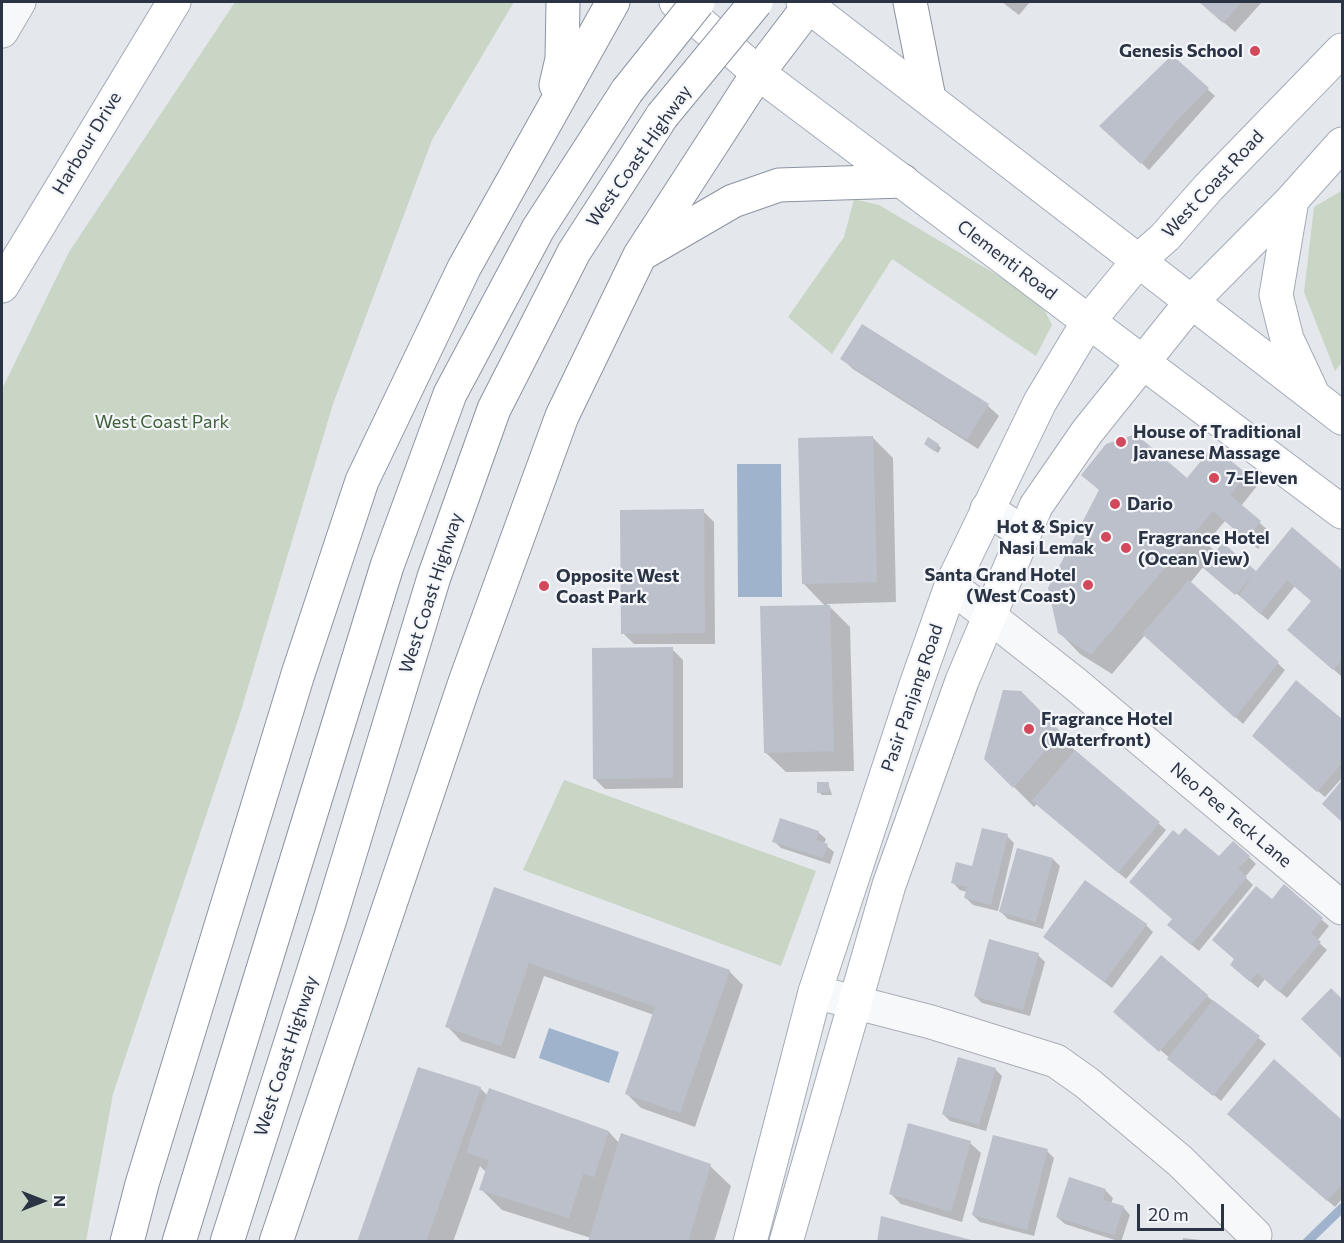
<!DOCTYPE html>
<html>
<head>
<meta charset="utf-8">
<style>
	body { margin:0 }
	#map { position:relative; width:1344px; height:1243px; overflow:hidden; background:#e4e7ec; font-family:Commissioner,sans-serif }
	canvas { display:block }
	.frame { position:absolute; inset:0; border:3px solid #2b3445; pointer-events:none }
	.north { position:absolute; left:12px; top:1171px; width:60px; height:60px; -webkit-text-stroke:4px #f4f6f9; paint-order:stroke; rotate:90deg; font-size:16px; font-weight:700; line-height:24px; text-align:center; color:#2b3445 }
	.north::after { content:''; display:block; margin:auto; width:21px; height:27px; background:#2b3445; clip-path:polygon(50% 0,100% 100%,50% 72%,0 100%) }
	.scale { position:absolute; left:1137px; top:1204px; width:87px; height:27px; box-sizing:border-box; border:3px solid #2b3445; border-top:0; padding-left:8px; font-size:18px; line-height:21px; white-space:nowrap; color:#2b3445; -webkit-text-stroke:4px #f4f6f9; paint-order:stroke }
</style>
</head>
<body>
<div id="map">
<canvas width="1344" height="1243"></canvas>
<div class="frame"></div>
<div class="north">N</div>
<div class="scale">20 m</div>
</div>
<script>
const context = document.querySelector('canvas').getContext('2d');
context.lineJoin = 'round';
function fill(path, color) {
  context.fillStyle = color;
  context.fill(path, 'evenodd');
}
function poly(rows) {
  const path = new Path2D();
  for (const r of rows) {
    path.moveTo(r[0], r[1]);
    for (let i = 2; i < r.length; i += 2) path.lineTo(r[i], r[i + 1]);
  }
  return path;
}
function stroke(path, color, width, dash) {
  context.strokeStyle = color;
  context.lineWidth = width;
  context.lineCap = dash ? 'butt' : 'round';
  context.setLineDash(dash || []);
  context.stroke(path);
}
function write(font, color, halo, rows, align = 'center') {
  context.font = font + ' Commissioner,sans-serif';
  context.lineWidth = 4.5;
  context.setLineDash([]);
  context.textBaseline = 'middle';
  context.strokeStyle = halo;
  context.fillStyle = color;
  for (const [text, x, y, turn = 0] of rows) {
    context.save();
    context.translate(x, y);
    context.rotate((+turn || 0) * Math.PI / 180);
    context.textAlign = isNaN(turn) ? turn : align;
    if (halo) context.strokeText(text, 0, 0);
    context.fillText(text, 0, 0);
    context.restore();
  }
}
fill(poly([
	[235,2,514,2,432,140,333,404,240,714,113,1094,86,1241,2,1241,2,389,69,252],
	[1341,191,1342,362,1335,371,1304,292,1314,207],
	[854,199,879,205,1026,292,1045,311,1052,325,1036,356,892,259,832,354,788,317,844,237],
	[564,780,816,871,781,966,523,870]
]), '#c9d6c5');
fill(poly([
	[737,464,781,464,782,597,738,597],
	[549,1028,619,1052,609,1083,539,1058]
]), '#9fb4cc');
fill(poly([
	[1002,2,1030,2,1019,15],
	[1200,2,1262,2,1235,32],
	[1172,57,1215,96,1149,170,1108,132],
	[842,359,988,406,999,416,978,449,853,369],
	[872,437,893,458,896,602,827,604,850,627,854,771,786,772,765,752,826,607,804,584],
	[938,445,941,448,938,453,929,447],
	[1214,448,1257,486,1241,506,1271,533,1258,549,1225,521,1208,541,1204,537,1202,538,1216,553,1256,573,1292,529,1342,572,1341,676,1296,636,1312,601,1295,586,1268,620,1204,566,1190,583,1285,670,1243,724,1145,635,1112,674,1080,654,1060,633],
	[703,511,714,522,715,644,634,644,623,633],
	[672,649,683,660,683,788,605,789,594,778],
	[1296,682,1342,721,1342,778,1325,797,1261,743],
	[1041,713,1079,755,1166,830,1126,879,1037,804,1034,807,986,759],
	[828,783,832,795,822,795,819,792],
	[1342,783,1342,821,1324,804],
	[818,832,826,839,824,844,834,852,830,864,781,848,774,841],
	[1007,836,1014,843,998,911,973,905,966,898,967,892,960,890,953,883],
	[1249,857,1256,864,1245,877,1253,885,1199,951,1176,932],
	[1053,859,1060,866,1043,929,1008,919,1001,912],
	[1284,887,1329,926,1317,941,1327,950,1287,998,1265,979,1258,988,1239,972,1236,960],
	[495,889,729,971,743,985,695,1127,641,1108,627,1094,654,1015,544,976,515,1059,461,1041,447,1026],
	[1146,925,1153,932,1112,988,1045,937],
	[1038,955,1045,962,1030,1016,982,1003,975,996],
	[1331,990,1342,1001,1342,1057,1303,1019],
	[1207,996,1266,1044,1221,1101,1115,1012],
	[1274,1062,1342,1121,1342,1199,1335,1207,1236,1121],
	[995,1069,1002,1076,986,1131,950,1121,943,1114],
	[480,1088,488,1096,490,1090,609,1132,619,1143,710,1166,731,1186,714,1242,590,1242,591,1238,502,1210,481,1189,486,1172,480,1166,453,1242,359,1242],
	[970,1143,981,1153,962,1222,901,1204,890,1193],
	[1047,1151,1054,1158,1034,1236,980,1222,973,1215],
	[1070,1179,1106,1191,1113,1198,1111,1204,1123,1207,1130,1215,1121,1242,1065,1224,1057,1217],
	[1183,1238,1201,1240,1202,1242,1182,1242]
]), '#0003');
stroke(poly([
	[1307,1242,1342,1208]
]), '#9fb4cc', 9);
fill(poly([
	[1199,2,1242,2,1223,23],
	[1172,55,1209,88,1174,124,1141,164,1099,126],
	[862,324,989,404,967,440,840,359],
	[1136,434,1187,478,1213,446,1247,474,1230,495,1261,521,1246,539,1213,511,1091,655,1058,633,1048,588,1099,490,1081,475,1106,444],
	[873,436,877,582,802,584,798,438],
	[928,437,939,444,934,451,924,444],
	[704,509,705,633,621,634,620,510],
	[1292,527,1342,570,1342,660,1333,670,1287,630,1311,601,1287,580,1260,614,1239,595,1254,575,1235,595,1202,567,1223,543,1256,571],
	[1189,580,1279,662,1235,718,1142,634],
	[830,605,834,751,764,753,760,606],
	[673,647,673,778,593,779,592,648],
	[1296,680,1342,719,1342,763,1317,792,1252,736],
	[1003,690,1021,691,1061,732,1013,788,984,759],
	[1075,750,1160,822,1118,873,1032,801],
	[1342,780,1342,822,1322,804],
	[817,782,829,782,829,792,817,793],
	[780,818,819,831,816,840,828,844,823,858,772,842],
	[982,828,1008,834,991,905,964,898,967,887,951,883,956,862,972,866],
	[1185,828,1219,856,1233,841,1250,856,1238,869,1247,877,1191,945,1167,925,1172,919,1129,882,1173,830,1179,835],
	[1017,848,1053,858,1036,922,999,912],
	[1085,880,1147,924,1104,982,1043,937],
	[1284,884,1323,918,1311,933,1321,942,1279,992,1257,973,1250,982,1230,965,1234,959,1212,940,1256,886,1272,899],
	[494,887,730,970,680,1113,625,1094,655,1007,529,963,501,1046,445,1027],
	[989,939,1039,953,1023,1010,974,996],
	[1161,955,1208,995,1159,1052,1113,1012],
	[1331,988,1342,999,1342,1059,1301,1019],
	[1213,1000,1260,1036,1213,1096,1167,1059],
	[958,1057,996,1068,979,1125,942,1114],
	[1274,1059,1342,1120,1342,1184,1327,1201,1227,1114],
	[418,1067,481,1087,426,1242,357,1242],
	[489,1088,609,1131,594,1177,583,1174,569,1218,479,1190,489,1160,466,1153],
	[908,1123,971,1141,951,1212,889,1194],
	[621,1133,711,1164,688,1242,588,1242],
	[993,1135,1048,1149,1027,1230,972,1215],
	[1069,1177,1106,1189,1103,1200,1124,1206,1114,1235,1056,1217],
	[881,1216,975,1241,975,1242,877,1242]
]), '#bbc0ca');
const minor = poly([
	[2,31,19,2],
	[987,509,1024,533],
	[951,586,1073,682,1342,908],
	[815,992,931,1022,1056,1061,1087,1083,1180,1161,1255,1235]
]);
const major = poly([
	[676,2,758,73,1342,512],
	[803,2,1342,418],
	[1292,200,1276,295,1287,339,1311,390],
	[2,286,174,2],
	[750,1242,815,992,916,685,951,586,1040,402,1088,322,1139,260,1165,237,1208,188,1342,50],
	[786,1242,889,885,962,681,1036,506,1087,432,1192,301,1292,200,1342,144]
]);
const highway = poly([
	[910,2,929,98],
	[556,85,562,59,563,2],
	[645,252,733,201,779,185,903,181],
	[127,1242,142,1184,298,674,362,481,464,268,613,2],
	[179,1242,387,566,450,394,538,229,627,91],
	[227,1242,331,916,434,577,494,409,574,252,662,116],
	[276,1242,465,682,562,416,640,255,758,73,812,2]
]);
stroke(minor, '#a9aeb7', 35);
stroke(major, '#a3abb8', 35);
stroke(highway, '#8b94a3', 35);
stroke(minor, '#f7f8fa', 33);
stroke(major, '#fff', 33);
stroke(highway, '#fff', 33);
const highwayBridge = poly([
	[627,91,698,2],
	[662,116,756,2]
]);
stroke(highwayBridge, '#8b94a3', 35, []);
stroke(highwayBridge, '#fff', 33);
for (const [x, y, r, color] of [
	[1255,51,6,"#d1495b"],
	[1121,442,6,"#d1495b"],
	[1214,478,6,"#d1495b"],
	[1115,504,6,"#d1495b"],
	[1106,537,6,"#d1495b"],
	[1126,548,6,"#d1495b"],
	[1088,585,6,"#d1495b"],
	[544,586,6,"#d1495b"],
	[1029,729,6,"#d1495b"]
]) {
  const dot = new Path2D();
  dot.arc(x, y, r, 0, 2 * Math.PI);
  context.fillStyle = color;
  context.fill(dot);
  stroke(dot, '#f4f6f9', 2);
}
write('bold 18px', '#2b3445', '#f4f6f9', [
	["Genesis School",1243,51,"right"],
	["House of Traditional",1133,432],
	["Javanese Massage",1133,453],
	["7-Eleven",1226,478],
	["Dario",1127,504],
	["Hot & Spicy",1094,527,"right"],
	["Nasi Lemak",1094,548,"right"],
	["Fragrance Hotel",1138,538],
	["(Ocean View)",1138,559],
	["Santa Grand Hotel",1076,575,"right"],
	["(West Coast)",1076,596,"right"],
	["Opposite West",556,576],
	["Coast Park",556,597],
	["Fragrance Hotel",1041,719],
	["(Waterfront)",1041,740]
], 'left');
write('18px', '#2b3445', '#f4f6f9', [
	["Harbour Drive",87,143,-59],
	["West Coast Highway",639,156,-55],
	["West Coast Road",1213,184,-47],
	["Clementi Road",1007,260,37],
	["West Coast Highway",431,593,-72],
	["Pasir Panjang Road",912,698,-71],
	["Neo Pee Teck Lane",1231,815,40],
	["West Coast Highway",286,1056,-72]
]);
write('18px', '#3f6138', '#f4f6f9', [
	["West Coast Park",162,422]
]);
</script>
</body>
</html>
